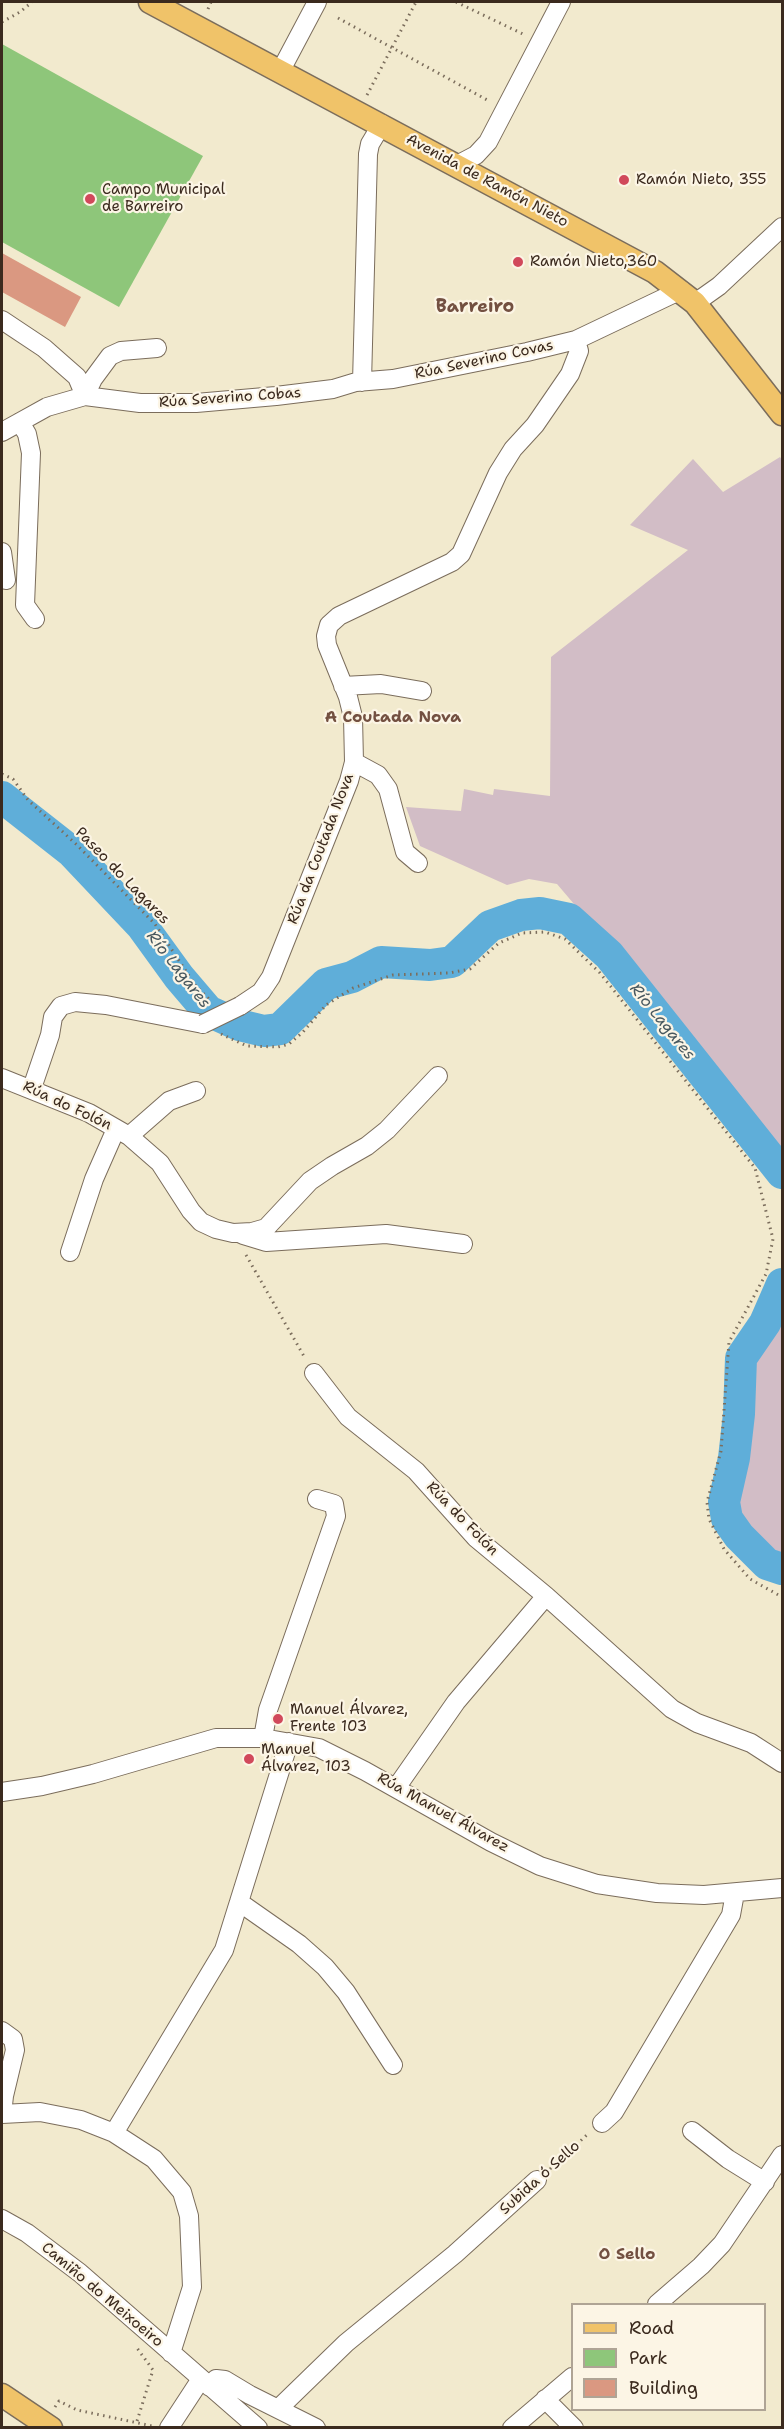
<!DOCTYPE html>
<html>
<head>
<meta charset="utf-8">
<style>
	body { margin:0 }
	#map { position:relative; width:784px; height:2429px; overflow:hidden; background:#f2eace; font-family:"Shantell Sans",sans-serif }
	canvas { display:block }
	.frame { position:absolute; inset:0; border:3px solid #3b2a1e; pointer-events:none }
	.legend { position:absolute; left:571px; top:2303px; width:195px; height:108px; box-sizing:border-box; background:#fcf5e5; border:2px solid #afa495; margin:0; padding:8px 10px; list-style:none; font-size:18px; color:#3b2a1e }
	.legend li { display:flex; align-items:center; gap:12px; height:30px }
	.legend b { width:30px; border:2px solid #afa495 }
</style>
</head>
<body>
<div id="map">
<canvas width="784" height="2429"></canvas>
<div class="frame"></div>
<ul class="legend">
<li><b style="height:8px;background:#f0c369"></b>Road</li>
<li><b style="height:16px;background:#8ec67a"></b>Park</li>
<li><b style="height:16px;background:#da9881"></b>Building</li>
</ul>
</div>
<script>
const context = document.querySelector('canvas').getContext('2d');
context.lineJoin = 'round';
function fill(path, color) {
  context.fillStyle = color;
  context.fill(path, 'evenodd');
}
function poly(rows) {
  const path = new Path2D();
  for (const r of rows) {
    path.moveTo(r[0], r[1]);
    for (let i = 2; i < r.length; i += 2) path.lineTo(r[i], r[i + 1]);
  }
  return path;
}
function stroke(path, color, width, dash) {
  context.strokeStyle = color;
  context.lineWidth = width;
  context.lineCap = dash ? 'butt' : 'round';
  context.setLineDash(dash || []);
  context.stroke(path);
}
function write(font, color, halo, rows, align = 'center') {
  context.font = font + ' "Shantell Sans",sans-serif';
  context.lineWidth = 4.5;
  context.setLineDash([]);
  context.textBaseline = 'middle';
  context.strokeStyle = halo;
  context.fillStyle = color;
  for (const [text, x, y, turn = 0] of rows) {
    context.save();
    context.translate(x, y);
    context.rotate((+turn || 0) * Math.PI / 180);
    context.textAlign = isNaN(turn) ? turn : align;
    if (halo) context.strokeText(text, 0, 0);
    context.fillText(text, 0, 0);
    context.restore();
  }
}
fill(poly([
	[780,457,782,460,782,1160,636,977,557,884,529,879,507,885,420,846,406,807,461,811,464,789,493,795,494,789,550,796,551,657,688,550,630,525,693,459,723,492],
	[782,1297,782,1555,731,1517,729,1503,738,1451,744,1404,744,1364,766,1334]
]), '#d2bdc6');
fill(poly([
	[2,44,203,156,119,307,2,242]
]), '#8ec67a');
stroke(poly([
	[2,797,72,852,142,926,179,977,208,1011,239,1025,264,1031,280,1029,326,984,352,977,381,962,430,965,452,962,490,926,521,915,540,913,569,919,609,955,782,1173],
	[782,1284,765,1323,741,1358,739,1414,734,1458,724,1502,727,1519,739,1536,767,1564,782,1569]
]), '#5faed9', 32);
fill(poly([
	[2,253,81,297,65,327,2,292]
]), '#da9881');
const minor = poly([
	[281,70,317,2],
	[457,165,476,155,488,142,561,2],
	[695,303,719,286,782,227],
	[2,320,44,348,77,377,85,396],
	[362,382,368,154,370,144,382,124],
	[85,396,93,379,110,356,121,351,157,348],
	[20,422,27,434,31,453,25,605,35,619],
	[2,432,47,407,85,396,140,403,196,403,276,396,333,389,356,382,393,379,527,352,576,340,681,290],
	[2,552,6,580],
	[343,686,381,684,422,691],
	[354,762,378,775,388,789,405,852,418,863],
	[240,1006,261,992,271,977,349,781,354,762,353,717,348,697,327,645,326,636,329,625,339,616,452,562,461,554,498,473,513,449,535,425,570,374,579,351,576,340],
	[2,1078,89,1113,129,1136,160,1163,191,1211,201,1222,216,1229,233,1233,252,1232,266,1228,310,1181,332,1166,367,1146,387,1130,438,1076],
	[32,1088,50,1035,53,1017,61,1006,75,1002,106,1005,203,1024],
	[129,1136,169,1101,196,1091],
	[243,1235,266,1242,386,1234,463,1244],
	[70,1252,94,1179,116,1129],
	[314,1373,348,1417,416,1471,476,1538,546,1596,672,1709,697,1723,751,1743,782,1763],
	[263,1738,268,1710,336,1516,334,1504,317,1499],
	[396,1788,456,1702,546,1596],
	[2,1792,42,1786,93,1774,216,1738,263,1738,319,1748,365,1771,491,1842,540,1866,597,1884,657,1893,704,1895,782,1888],
	[239,1902,299,1944,325,1967,346,1992,393,2065],
	[2,2031,13,2039,15,2050,4,2096,2,2114],
	[2,2114,40,2112,81,2120,114,2133,154,2159,182,2192,189,2216,192,2287,171,2353],
	[602,2123,614,2112,731,1915,735,1893],
	[692,2131,728,2159,765,2182],
	[114,2133,224,1950,289,1742],
	[2,2219,27,2233,80,2273,258,2428],
	[657,2304,701,2266,722,2244,782,2155],
	[210,2387,216,2379,225,2380,250,2395,316,2428],
	[545,2399,574,2428],
	[278,2409,346,2343,455,2254,537,2180],
	[169,2428,201,2379],
	[512,2428,572,2377]
]);
const major = poly([
	[150,2,655,272,695,303,782,414],
	[2,2395,51,2428]
]);
stroke(minor, '#7b6d5c', 20);
stroke(major, '#7b6d5c', 25);
stroke(poly([
	[456,2,525,35],
	[208,9,211,2],
	[338,18,489,101],
	[2,22,20,12,32,2],
	[367,95,416,2],
	[2,774,13,779,28,800,77,845,155,924,195,985,210,1000],
	[221,1034,247,1046,278,1047,289,1044,303,1032,326,1005,353,988,393,975,449,973,470,969,499,943,522,933,545,932,565,939,600,973,755,1168,773,1239,766,1274,729,1342,721,1451,707,1502,709,1519,724,1549,750,1579,782,1597],
	[246,1255,305,1358],
	[550,2169,589,2133],
	[55,2407,59,2401,77,2410,152,2426],
	[137,2421,153,2370,137,2348]
]), '#7b6d5c', 3, [1.5, 4.5]);
stroke(minor, '#fff', 18);
stroke(major, '#f0c369', 22);
const minorBridge = poly([
	[203,1024,240,1006]
]);
stroke(minorBridge, '#7b6d5c', 20, []);
stroke(minorBridge, '#fff', 18);
for (const [x, y, r, color] of [
	[624,180,6,"#d1495b"],
	[90,199,6,"#d1495b"],
	[518,262,6,"#d1495b"],
	[278,1719,6,"#d1495b"],
	[249,1759,6,"#d1495b"]
]) {
  const dot = new Path2D();
  dot.arc(x, y, r, 0, 2 * Math.PI);
  context.fillStyle = color;
  context.fill(dot);
  stroke(dot, '#fcf5e5', 2);
}
write('15px', '#3b2a1e', '#fcf5e5', [
	["Ramón Nieto, 355",636,180],
	["Campo Municipal",102,190],
	["de Barreiro",102,207],
	["Ramón Nieto,360",530,262],
	["Manuel Álvarez,",290,1710],
	["Frente 103",290,1727],
	["Manuel",261,1750],
	["Álvarez, 103",261,1767]
], 'left');
write('15px', '#3b2a1e', '#fcf5e5', [
	["Avenida de Ramón Nieto",487,181,28],
	["Rúa Severino Covas",484,360,-12],
	["Rúa Severino Cobas",230,398,-4],
	["Rúa da Coutada Nova",321,849,-69],
	["Paseo do Lagares",122,876,46],
	["Rúa do Folón",67,1106,25],
	["Rúa do Folón",462,1519,46],
	["Rúa Manuel Álvarez",443,1813,29],
	["Subida ó Sello",540,2178,-42],
	["Camiño do Meixoeiro",102,2295,40]
]);
write('bold 16px', '#735041', '#fcf5e5', [
	["A Coutada Nova",393,718],
	["O Sello",627,2255]
]);
write('italic 16px', '#48585f', '#fcf5e5', [
	["Río Lagares",178,970,52],
	["Río Lagares",662,1022,51]
]);
write('bold 18px', '#735041', '#fcf5e5', [
	["Barreiro",475,307]
]);
</script>
</body>
</html>
